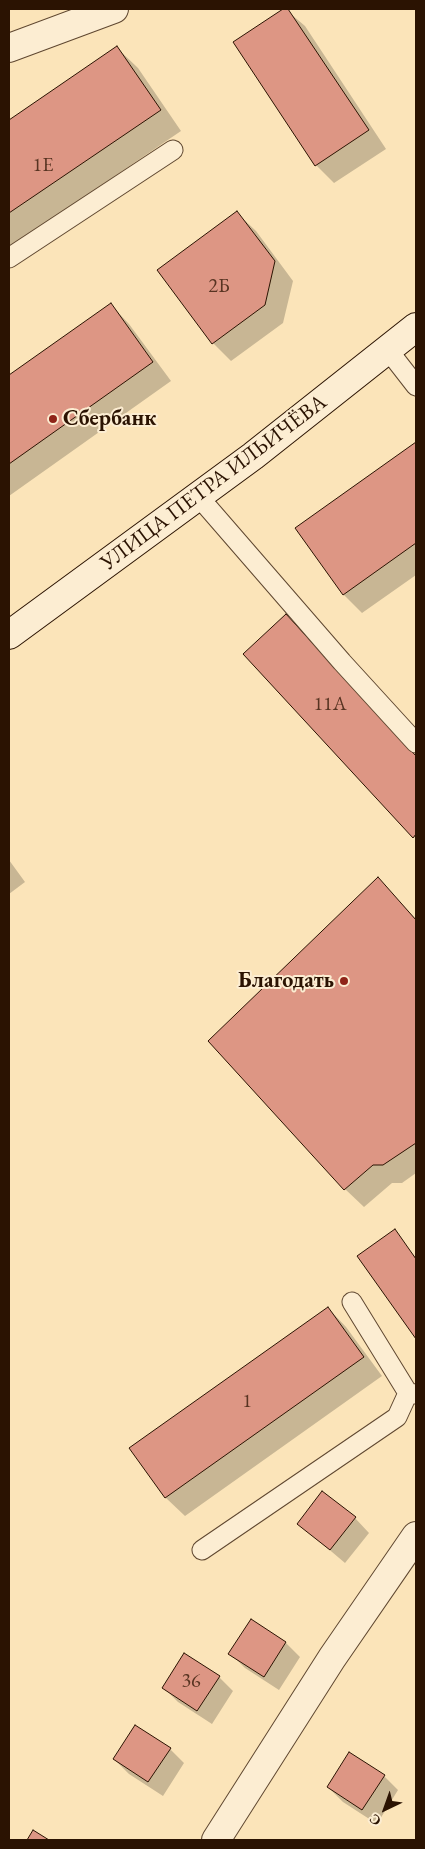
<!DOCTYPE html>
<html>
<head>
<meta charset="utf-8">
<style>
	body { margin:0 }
	#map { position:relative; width:425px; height:1849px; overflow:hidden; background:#fbe4b9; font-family:"EB Garamond",serif }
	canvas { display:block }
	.frame { position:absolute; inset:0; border:10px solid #2b1302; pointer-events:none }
	.north { position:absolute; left:360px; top:1784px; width:50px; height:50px; -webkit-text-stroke:4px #fcedd2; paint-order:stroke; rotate:222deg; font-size:14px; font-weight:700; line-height:20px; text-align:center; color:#2b1302 }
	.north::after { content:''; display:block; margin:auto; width:18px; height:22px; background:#2b1302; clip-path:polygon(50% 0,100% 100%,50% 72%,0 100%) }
</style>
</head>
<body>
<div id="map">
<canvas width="425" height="1849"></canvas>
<div class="frame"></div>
<div class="north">С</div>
</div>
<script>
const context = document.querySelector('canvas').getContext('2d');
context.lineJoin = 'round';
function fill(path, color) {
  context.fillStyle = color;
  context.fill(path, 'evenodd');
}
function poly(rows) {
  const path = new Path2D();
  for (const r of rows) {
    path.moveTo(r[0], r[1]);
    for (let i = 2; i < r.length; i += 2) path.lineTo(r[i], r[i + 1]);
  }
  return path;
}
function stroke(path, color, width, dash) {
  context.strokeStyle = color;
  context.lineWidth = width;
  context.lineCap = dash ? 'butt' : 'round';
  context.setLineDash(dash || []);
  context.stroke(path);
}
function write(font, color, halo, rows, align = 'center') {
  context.font = font + ' "EB Garamond",serif';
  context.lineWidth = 4;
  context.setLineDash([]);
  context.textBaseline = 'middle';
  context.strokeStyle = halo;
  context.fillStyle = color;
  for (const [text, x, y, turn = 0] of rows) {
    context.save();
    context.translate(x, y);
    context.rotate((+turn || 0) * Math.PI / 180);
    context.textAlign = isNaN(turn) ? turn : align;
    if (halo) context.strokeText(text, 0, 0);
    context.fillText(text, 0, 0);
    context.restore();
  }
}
fill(poly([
	[285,9,305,26,386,149,334,183,316,165,234,42],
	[117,48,138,68,181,131,9,248,9,121],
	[237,213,256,231,293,281,283,323,231,361,213,343],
	[111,305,129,324,171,381,9,496,9,377],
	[416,444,416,575,362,613,344,595,297,529],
	[294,624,416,757,416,839,245,654],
	[9,860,25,882,9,894],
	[378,879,416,919,416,1173,402,1183,392,1183,364,1207,345,1189],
	[394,1231,416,1258,416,1337,359,1256],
	[328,1308,346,1327,382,1376,185,1516,166,1498,131,1448],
	[355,1518,369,1533,345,1563,299,1524],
	[252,1621,286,1643,300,1657,279,1690,245,1668,230,1653],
	[219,1677,233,1691,212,1724,178,1702,163,1687],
	[170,1749,184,1763,163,1796,129,1774,114,1759],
	[384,1776,398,1790,377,1824,343,1802,328,1787]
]), '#0003');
const building = poly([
	[283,9,288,9,369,130,315,166,233,42,283,9],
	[117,46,161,110,9,213,9,120,117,46],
	[237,211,275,261,265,305,212,344,157,270,237,211],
	[111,303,153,362,9,464,9,375,111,303],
	[416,442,416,543,343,595,295,528,416,442],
	[286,614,416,756,416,834,413,838,243,654,286,614],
	[378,877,416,920,416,1143,383,1165,373,1165,344,1190,208,1041,378,877],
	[395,1229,416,1259,416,1339,357,1256,395,1229],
	[328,1307,364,1357,165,1498,129,1448,328,1307],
	[322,1491,356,1517,330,1550,297,1524,322,1491],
	[251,1619,286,1642,264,1677,228,1654,251,1619],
	[184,1653,220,1676,197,1711,162,1688,184,1653],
	[135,1725,171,1748,148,1782,113,1759,135,1725],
	[349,1752,385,1775,362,1810,327,1787,349,1752],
	[33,1830,49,1840,27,1840,33,1830]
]);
fill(building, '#dd9684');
stroke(building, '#2b1302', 1);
const service = poly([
	[9,258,173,150],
	[388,350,416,386],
	[198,496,342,662,416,743],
	[352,1302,408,1393,416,1394],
	[202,1550,397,1417,408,1393]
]);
const minor = poly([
	[216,1840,332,1658,416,1536]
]);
const tertiary = poly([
	[9,48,114,9]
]);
const secondary = poly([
	[9,635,253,456,416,327]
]);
stroke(service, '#5f4730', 21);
stroke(minor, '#5f4730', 30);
stroke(tertiary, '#5f4730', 30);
stroke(secondary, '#2b1302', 30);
stroke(service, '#fcedd2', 19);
stroke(minor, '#fcedd2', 28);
stroke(tertiary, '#fcedd2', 28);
stroke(secondary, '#fcedd2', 28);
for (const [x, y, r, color] of [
	[53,419,5,"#8f2418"],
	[344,981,5,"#8f2418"]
]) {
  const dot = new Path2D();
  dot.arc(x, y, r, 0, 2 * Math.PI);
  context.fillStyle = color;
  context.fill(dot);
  stroke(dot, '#fcedd2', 2);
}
write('20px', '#583422', null, [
	["1Е",43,166],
	["2Б",219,287],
	["11А",330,705],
	["1",247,1402],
	["36",191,1682]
]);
write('bold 22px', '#2b1302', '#fcedd2', [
	["Сбербанк",63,419],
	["Благодать",334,981,"right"]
], 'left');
write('22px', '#2b1302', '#fcedd2', [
	["УЛИЦА ПЕТРА ИЛЬИЧЁВА",214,483,-37]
]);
</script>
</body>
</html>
